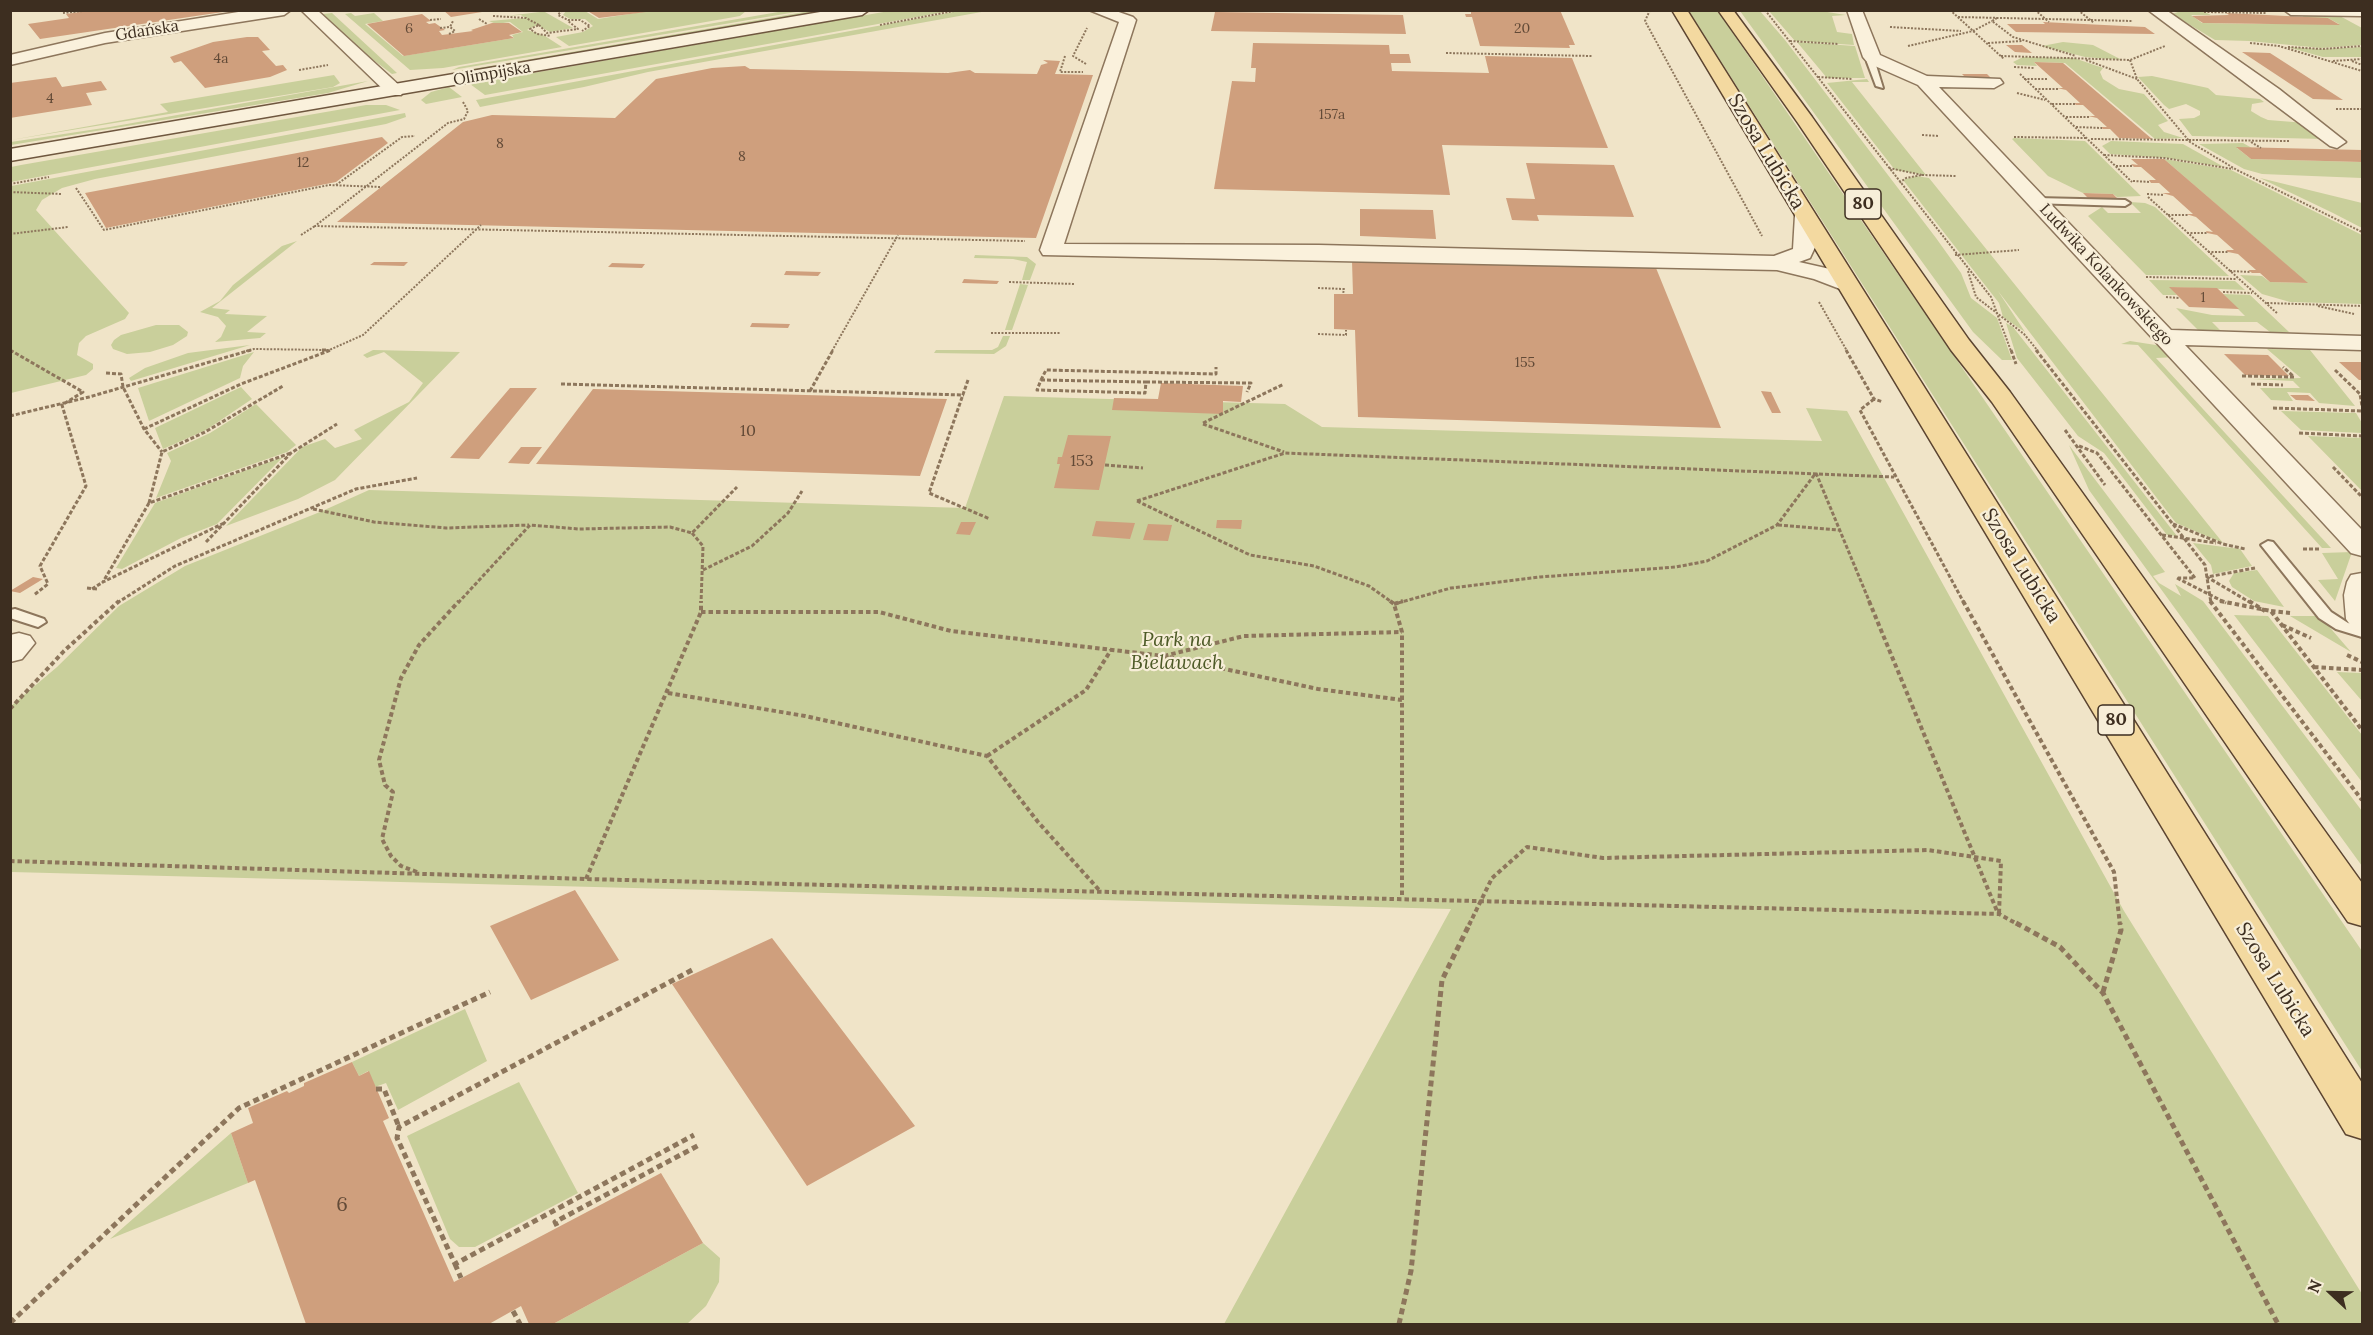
<!DOCTYPE html>
<html>
<head>
<meta charset="utf-8">
<style>
	body { margin:0 }
	#map { position:relative; width:2373px; height:1335px; overflow:hidden; background:#f0e4c8; font-family:Lora,serif }
	canvas { display:block }
	.frame { position:absolute; inset:0; border:12px solid #3d2e20; pointer-events:none }
	.north { position:absolute; left:2301px; top:1263px; width:60px; height:60px; -webkit-text-stroke:4px #f7eed8; paint-order:stroke; rotate:292deg; font-size:16px; font-weight:700; line-height:24px; text-align:center; color:#3d2e20 }
	.north::after { content:''; display:block; margin:auto; width:21px; height:27px; background:#3d2e20; clip-path:polygon(50% 0,100% 100%,50% 72%,0 100%) }
</style>
</head>
<body>
<div id="map">
<canvas width="2373" height="1335"></canvas>
<div class="frame"></div>
<div class="north">N</div>
</div>
<script>
const context = document.querySelector('canvas').getContext('2d');
context.lineJoin = 'round';
function fill(path, color) {
  context.fillStyle = color;
  context.fill(path, 'evenodd');
}
function poly(rows) {
  const path = new Path2D();
  for (const r of rows) {
    path.moveTo(r[0], r[1]);
    for (let i = 2; i < r.length; i += 2) path.lineTo(r[i], r[i + 1]);
  }
  return path;
}
function stroke(path, color, width, dash) {
  context.strokeStyle = color;
  context.lineWidth = width;
  context.lineCap = dash ? 'butt' : 'round';
  context.setLineDash(dash || []);
  context.stroke(path);
}
function write(font, color, halo, rows, align = 'center') {
  context.font = font + ' Lora,serif';
  context.lineWidth = 4.5;
  context.setLineDash([]);
  context.textBaseline = 'middle';
  context.strokeStyle = halo;
  context.fillStyle = color;
  for (const [text, x, y, turn = 0] of rows) {
    context.save();
    context.translate(x, y);
    context.rotate((+turn || 0) * Math.PI / 180);
    context.textAlign = isNaN(turn) ? turn : align;
    if (halo) context.strokeText(text, 0, 0);
    context.fillText(text, 0, 0);
    context.restore();
  }
}
fill(poly([
	[683,10,746,11,740,16,569,46,556,37,583,32,593,26,585,19,570,19,563,15,566,11,585,11,598,19,648,11],
	[895,10,950,11,485,95,470,84],
	[964,10,987,11,648,72,584,87,480,107,476,100],
	[549,11,545,12,573,28,550,32,537,25,527,30,545,36,562,47,443,68,410,70,345,14,351,13,355,16,374,13,383,21,365,24,403,56,514,38,512,35,523,32,510,22,496,24,489,21,525,18,521,15,505,16],
	[784,11,802,11,452,70,459,67],
	[810,11,829,11,458,75,455,72],
	[1689,11,1716,11,1719,13,2362,951,2362,1071],
	[1740,11,1760,11,1785,40,1936,238,1961,273,1971,298,1997,318,2012,360,2002,360,1973,332],
	[1769,11,1821,11,1846,15,1832,16,1837,32,1852,34,1854,45,1795,41],
	[2178,12,2205,12,2211,15,2191,15,2202,23,2254,24,2339,24,2328,18,2305,18,2300,14,2338,15,2362,28,2362,45,2321,48,2249,41,2215,40,2172,14],
	[332,13,397,73,392,74,364,53,323,14],
	[1797,42,1855,46,1865,78,1827,78],
	[2063,42,2093,45,2122,60,2085,57,2042,46],
	[2287,47,2322,49,2362,47,2362,57,2323,57],
	[2023,57,2074,58,2103,68,2100,72,2103,79,2119,89,2144,94,2168,121,2158,125,2164,132,2183,138,2155,139,2065,63,2034,62,2037,66,2017,65,2013,62],
	[334,75,340,83,333,87,11,140,168,112,160,104],
	[2152,76,2208,88,2216,95,2260,99,2264,102,2252,104,2251,111,2261,117,2268,120,2306,123,2325,139,2192,136,2179,119,2194,118,2200,115,2200,111,2186,104,2169,109,2164,105,2138,77],
	[1867,79,1869,82,1852,82,1926,175,1895,170,1827,83],
	[368,81,328,93,11,145,11,142,110,127],
	[449,87,462,97,426,104,421,100,431,92],
	[366,105,386,105,400,110,11,182,11,167,21,165],
	[405,113,406,117,386,124,95,179,62,188,42,200,36,210,129,313,125,319,86,336,79,343,77,355,93,364,93,369,86,375,11,393,11,186],
	[2014,138,2085,141,2141,196,2117,197,2113,194,2083,193,2048,176,2012,139],
	[2111,141,2183,144,2224,167,2167,158,2110,154,2102,146],
	[2243,143,2252,148,2237,148,2251,159,2362,162,2362,178,2262,174,2244,169,2199,144],
	[2164,159,2231,170,2362,235,2362,304,2290,302,2262,294,2240,275,2262,276,2270,282,2307,283],
	[1916,176,1929,178,2223,543,2176,523,1998,291,2025,332,2003,317,1999,303,1903,180],
	[2260,178,2362,203,2362,228,2333,213],
	[2130,202,2145,203,2155,207,2229,276,2146,275,2088,216,2102,207,2108,213,2141,213],
	[297,241,212,308,230,310,225,314,267,316,247,332,266,333,260,338,215,342,221,337,226,326,218,317,200,312,220,301,233,285,282,246],
	[975,255,1027,257,1036,264,1030,280,1022,280,1027,262,1013,259,974,258],
	[2149,280,2235,281,2245,290,2170,287,2177,295,2163,295],
	[1020,284,1028,285,1012,330,1005,330],
	[2223,294,2250,295,2289,332,2270,332,2257,322,2212,322,2221,331,2199,331,2176,308,2212,315,2245,316],
	[2006,323,2013,327,2177,536,2167,535,2104,453,2078,436,2017,358],
	[156,325,179,325,188,332,187,336,173,345,150,352,127,354,113,349,111,345,114,340,121,335],
	[1003,336,1010,336,1006,346,994,354,934,353,936,350,992,350,998,347],
	[2130,341,2162,346,2177,357,2156,358,2331,548,2322,548,2138,345,2121,344],
	[250,345,131,381,129,378,145,368,188,353],
	[2267,349,2310,350,2355,406,2319,403,2310,393,2287,392,2293,401,2271,400,2260,388,2300,388,2293,381,2252,379,2301,378],
	[373,350,460,352,335,480,298,499,226,526,302,447,325,439,335,448,362,439,354,430,409,402,423,383,384,352,367,358,363,355],
	[254,352,243,366,240,378,149,421,138,388],
	[241,387,252,399,206,430,163,449,155,428],
	[1004,396,1285,404,1322,427,1822,441,1806,408,1847,411,2124,911,2362,1294,2362,1324,1224,1324,1451,909,11,872,11,706,57,667,119,606,185,566,320,512,369,490,965,508],
	[256,404,296,445,287,452,156,498,171,461,167,453,210,433],
	[2281,411,2356,413,2362,423,2362,433,2301,430],
	[2308,436,2362,438,2362,491],
	[2069,445,2165,572,2153,576,2159,583,2181,596,2175,584,2203,601,2362,811,2362,866,2089,490],
	[283,457,217,524,181,538,122,569,116,568,155,503],
	[2193,543,2240,549,2252,566,2213,574,2211,565],
	[2352,552,2335,601,2318,580,2338,579,2322,553],
	[2257,570,2284,607,2254,601,2232,587,2229,581,2234,573],
	[2234,615,2268,616,2362,735,2362,782],
	[2290,616,2320,616,2351,652],
	[2337,672,2362,673,2362,701],
	[465,1009,487,1061,398,1110,386,1083,375,1087,368,1071,359,1076,352,1062],
	[519,1082,578,1193,475,1247,459,1247,450,1239,407,1136],
	[231,1133,248,1183,110,1239],
	[703,1243,720,1258,719,1282,706,1306,687,1324,553,1324]
]), '#c9cf9b');
fill(poly([
	[94,10,223,10,223,12,40,39,28,24,69,18,66,14],
	[443,10,482,10,482,12,451,17],
	[586,10,646,10,646,12,599,18],
	[1471,10,1560,10,1575,45,1569,45,1570,48,1480,46,1472,17,1466,17,1465,14,1471,14],
	[1215,12,1403,15,1406,34,1211,31],
	[2226,13,2328,18,2340,25,2203,23,2192,16,2229,15],
	[422,14,431,21,426,22,429,24,435,23,445,30,439,31,442,35,473,31,471,30,492,23,509,23,522,32,509,35,514,38,404,56,367,24],
	[2043,22,2145,27,2155,34,2016,32,2007,24,2045,24],
	[247,37,258,37,270,50,262,51,276,66,283,65,287,70,270,77,205,88,181,61,174,63,170,57,213,42],
	[1253,43,1389,45,1390,54,1409,54,1411,63,1391,63,1392,71,1489,73,1485,56,1572,58,1608,148,1442,145,1450,195,1214,189,1232,81,1255,82,1256,68,1251,68],
	[2006,45,2022,45,2032,53,2015,52],
	[2242,52,2270,53,2343,100,2313,99],
	[1043,60,1060,61,1055,74,1093,75,1036,238,337,222,463,122,492,115,615,118,656,79,712,68,745,66,750,69,948,73,970,70,975,73,1037,74,1041,65,1048,63],
	[2034,62,2063,63,2152,139,2119,138,2110,129,2103,129,2100,127,2107,127,2097,118,2088,116,2095,116,2083,105,2076,105,2074,103,2080,103,2066,90,2057,88,2063,88],
	[1962,74,1987,74,1991,78,1966,78],
	[56,77,62,87,101,81,107,90,86,93,92,105,10,118,10,83],
	[382,137,388,143,336,182,106,228,85,193],
	[2236,147,2362,150,2362,162,2251,159],
	[2131,159,2164,159,2308,283,2270,282,2260,273,2252,273,2248,270,2256,270,2238,254,2228,252,2226,250,2234,250,2217,235,2207,233,2206,231,2213,232,2196,217,2186,214,2193,214,2173,196,2162,193,2170,193,2159,183,2151,183,2149,180,2156,180,2141,167,2134,167,2131,164,2138,165],
	[1526,163,1614,165,1634,217,1537,215,1539,221,1512,220,1506,198,1535,199],
	[2083,193,2113,194,2119,200,2089,199],
	[1360,209,1433,210,1436,239,1360,236],
	[1352,261,1656,268,1721,428,1358,417,1355,330,1334,329,1334,294,1353,294],
	[374,262,408,262,404,266,370,265],
	[612,263,645,264,642,268,608,267],
	[786,271,821,272,818,276,784,275],
	[964,279,999,281,997,284,962,283],
	[2169,287,2217,288,2239,309,2189,307],
	[752,323,790,324,788,328,750,327],
	[2224,354,2268,355,2289,376,2245,375],
	[2339,362,2362,362,2362,380,2359,380],
	[1161,383,1243,386,1241,402,1223,401,1223,414,1112,410,1114,398,1158,399],
	[510,388,537,388,479,459,450,458],
	[593,389,947,399,920,476,536,464],
	[1761,391,1771,392,1781,413,1772,413],
	[2290,395,2308,395,2315,401,2296,400],
	[1068,435,1111,436,1099,490,1054,488,1060,464,1057,464,1058,457,1062,457],
	[521,447,542,447,529,464,508,463],
	[1217,520,1242,520,1241,529,1216,528],
	[1096,521,1135,523,1130,539,1092,536],
	[961,522,976,522,970,535,956,534],
	[1148,524,1172,525,1168,541,1143,540],
	[33,577,43,579,20,593,10,591],
	[575,890,619,960,531,1000,490,926],
	[772,938,915,1126,807,1186,672,984],
	[352,1062,359,1076,369,1071,389,1118,383,1121,454,1282,661,1173,703,1243,553,1324,529,1324,521,1306,489,1324,306,1324,255,1180,248,1183,231,1133,253,1123,248,1108,287,1091,289,1093,304,1086,304,1083]
]), '#cf9f7d');
const lane = poly([
	[1871,57,1878,59,1875,62,1883,88,1876,86,1867,62,1871,57],
	[2036,198,2125,200,2130,203,2125,206,2032,203,2031,201,2036,198],
	[2268,541,2273,542,2331,612,2348,623,2362,627,2362,637,2336,629,2319,618,2261,545,2268,541],
	[15,609,44,619,46,622,38,627,10,618,10,610,15,609]
]);
const street = poly([
	[251,10,291,10,284,15,105,43,10,65,10,55,105,33,251,10],
	[301,10,317,10,401,87,404,91,401,95,389,95,301,10],
	[1089,10,1113,10,1133,17,1136,20,1064,244,1319,245,1774,256,1793,249,1795,215,1798,211,1805,209,1812,211,1815,215,1816,245,1810,258,1799,262,1830,269,1856,280,1859,285,1856,290,1848,292,1814,279,1777,270,1043,255,1040,250,1119,22,1089,10],
	[1847,10,1862,10,1880,55,1927,76,2000,79,2003,83,1994,88,1939,87,2171,330,2362,336,2362,350,2185,345,2362,530,2362,556,2351,553,1918,85,1868,63,1863,57,1847,10],
	[2148,10,2166,10,2279,89,2346,142,2337,148,2330,146,2148,10],
	[2284,10,2362,10,2362,16,2291,15,2284,10],
	[2362,573,2362,629,2351,626,2346,619,2344,595,2347,582,2351,575,2362,573],
	[19,633,30,636,35,643,22,659,10,662,10,635,19,633]
]);
const secondary = poly([
	[832,10,869,10,862,15,10,161,10,149,832,10]
]);
const primary = poly([
	[1672,10,1687,10,2362,1083,2362,1139,2346,1134,1672,10],
	[1718,10,1733,10,1812,117,1969,340,2010,392,2362,883,2362,926,2348,922,1992,402,1951,350,1798,123,1718,10]
]);
stroke(lane, '#8d765c', 4);
stroke(street, '#8d765c', 3);
stroke(secondary, '#6f573f', 3);
stroke(primary, '#5b4430', 3);
stroke(poly([
	[562,10,558,15,568,20,580,20,590,26,582,31],
	[655,10,678,10],
	[1650,10,1645,21,1762,236],
	[1765,10,1991,297,2011,351],
	[1950,10,2004,59],
	[2035,10,2049,22],
	[2078,10,2094,23],
	[2204,12,2266,13],
	[63,13,91,10],
	[493,16,526,18,539,25,530,29,537,34,551,36],
	[1958,17,2133,21],
	[1997,18,1992,21,2013,37,2076,56],
	[479,19,487,24],
	[430,20,441,19],
	[539,25,547,33,578,29,568,21],
	[880,25,959,10],
	[1890,27,1961,31],
	[440,28,450,27],
	[449,34,455,31,450,27,453,21],
	[1790,41,1838,44],
	[1988,43,2022,41],
	[2250,43,2279,46,2362,71],
	[1908,46,1973,31,1992,21],
	[2288,47,2322,49,2362,46],
	[1446,53,1592,56],
	[1065,56,1060,72,1083,72],
	[2001,56,2130,60,2165,46],
	[2086,60,2137,79],
	[2130,60,2137,79,2190,142,2237,170,2362,232],
	[2333,61,2362,59],
	[2352,61,2362,65],
	[1086,64,1073,56,1087,28],
	[2014,67,2034,68],
	[299,70,328,65],
	[2020,74,2132,182],
	[1818,77,1853,79],
	[2024,79,2047,79],
	[2035,89,2058,89],
	[2017,93,2045,100],
	[463,102,468,111,464,119,448,123,315,226,1025,241],
	[2052,104,2075,104],
	[2336,109,2362,109],
	[2066,117,2090,117],
	[2076,127,2102,128],
	[1922,135,1939,136],
	[2014,137,2087,138],
	[2091,139,2290,141],
	[2251,142,2261,148],
	[2104,155,2164,158,2233,169],
	[2116,166,2133,166],
	[1889,168,1922,175,1906,178,1899,183],
	[1922,175,1956,176],
	[2133,181,2150,182],
	[10,184,49,177],
	[336,185,402,137,415,136],
	[76,188,104,230,329,185,381,187],
	[10,192,62,194],
	[2147,194,2164,195],
	[2148,197,2278,314],
	[2168,215,2188,215],
	[2187,233,2207,233],
	[10,234,68,227],
	[301,235,315,226],
	[2208,252,2228,252],
	[1955,255,2019,250],
	[1968,271,1976,297,2024,334,2038,351],
	[2230,271,2250,272],
	[2146,277,2237,279],
	[1009,282,1075,284],
	[1318,288,1344,289,1343,294],
	[2223,292,2252,293],
	[2166,297,2179,298],
	[1819,302,1847,351],
	[2267,303,2362,306],
	[2318,306,2354,314],
	[991,333,1060,333],
	[1318,334,1346,335,1346,330],
	[10,350,12,351],
	[246,351,254,349,328,350],
	[327,351,363,335,481,225],
	[832,351,898,235]
]), '#8d765c', 2, [2, 1.5]);
stroke(poly([
	[10,350,83,392,62,405,86,486,40,566,48,584,34,595],
	[322,350,328,350],
	[1846,350,1874,399,1883,402],
	[2011,350,2016,364],
	[2036,350,2205,565,2211,603],
	[2335,370,2360,394,2362,406],
	[106,373,121,374,123,387,144,429,162,452],
	[2242,376,2294,377,2283,367],
	[968,380,929,493,990,519],
	[1041,380,1146,382,1145,393,1037,390,1041,380],
	[1041,380,1046,370,1216,374,1216,367],
	[1146,382,1251,383,1247,392],
	[561,384,964,395],
	[2251,384,2283,385],
	[810,391,833,350],
	[1874,399,1860,410,1964,603],
	[2273,408,2362,411],
	[10,416,89,397,251,350],
	[1203,423,1284,384],
	[1203,424,1284,452],
	[144,429,241,384,331,350],
	[2065,430,2105,485],
	[2299,433,2362,436],
	[2079,446,2097,453,2195,578,2178,578],
	[1105,465,1143,468],
	[2333,467,2362,497],
	[1816,473,1870,603],
	[1137,501,1285,453,1894,477],
	[1137,501,1250,555,1314,566,1369,586,1393,603],
	[149,503,162,452,205,432,283,386],
	[313,509,374,522,446,528,529,525],
	[224,523,103,582,149,503,291,453],
	[2173,524,2223,544,2245,549],
	[1778,525,1839,530],
	[692,533,703,546,701,603],
	[2162,535,2216,543],
	[206,542,291,453,337,424],
	[2303,549,2320,549],
	[703,570,752,546,788,513,802,491],
	[2177,578,2226,603],
	[87,588,97,589],
	[92,589,103,582],
	[117,603,175,566,356,489,417,478],
	[458,603,530,525,579,529,670,527,692,533,737,487],
	[1398,603,1451,588,1540,577,1676,567,1707,561,1777,525,1815,474],
	[2251,603,2207,577,2255,568]
]), '#8d765c', 3, [4, 2]);
stroke(poly([
	[1390,601,1394,604,1402,632,1402,898],
	[1869,601,1997,911],
	[1963,601,2114,872,2120,925],
	[2210,601,2362,800],
	[2220,601,2271,611,2362,730],
	[2249,601,2265,611],
	[1394,604,1403,601],
	[2271,611,2290,613],
	[701,612,879,612,951,631,1164,656,1318,689,1402,700],
	[2282,625,2311,638],
	[2347,655,2362,662],
	[1164,656,1244,636,1402,632],
	[2314,667,2362,670],
	[668,693,805,716,987,756,1038,822,1100,891],
	[10,709,64,651,119,601],
	[987,756,1086,690,1111,650],
	[10,861,586,879,1999,914,2019,925],
	[417,872,401,866,391,856,382,839,393,792,385,785,379,760,401,678,419,645,459,601],
	[586,879,701,612,701,601],
	[1469,925,1492,878,1527,847,1603,858,1928,850,2001,861,1999,914]
]), '#8d765c', 4, [4.5, 3]);
stroke(poly([
	[2016,923,2060,947,2103,993,2278,1324],
	[692,970,399,1127,397,1138,455,1264,694,1135],
	[2103,992,2121,930,2120,923],
	[376,1089,384,1089,399,1127],
	[557,1226,555,1222,701,1144],
	[455,1264,461,1278],
	[513,1311,520,1324],
	[10,1323,239,1108,490,992],
	[1399,1324,1411,1271,1442,980,1470,923]
]), '#8d765c', 5, [6, 4]);
fill(lane, '#faf1dc');
fill(street, '#faf1dc');
fill(secondary, '#faf1dc');
fill(primary, '#f3d9a0');
write('14px', '#624a37', null, [
	["6",409,29],
	["20",1522,29],
	["4a",221,59],
	["4",50,99],
	["157a",1332,115],
	["8",500,144],
	["8",742,157],
	["12",303,163],
	["1",2203,298],
	["155",1525,363]
]);
write('16px', '#3d2e20', '#f7eed8', [
	["Gdańska",147,31,-9],
	["Olimpijska",492,74,-10],
	["Ludwika Kolankowskiego",2106,275,47]
]);
write('16px', '#624a37', null, [
	["10",748,431],
	["153",1082,461]
]);
for (const [x, y, w] of [
	[1863,204,36],
	[2116,720,36]
]) {
  const box = new Path2D();
  box.roundRect(x - w / 2, y - 15, w, 30, 4.5);
  context.fillStyle = '#f7eed8';
  context.fill(box);
  stroke(box, '#3d2e20', 1.5);
}
write('bold 18px', '#3d2e20', null, [
	["80",1863,204],
	["80",2116,720]
]);
write('20px', '#3d2e20', '#f7eed8', [
	["Szosa Lubicka",1766,152,59],
	["Szosa Lubicka",2021,566,58],
	["Szosa Lubicka",2275,980,58]
]);
write('italic 20px', '#4d5a26', '#f7eed8', [
	["Park na",1177,640],
	["Bielawach",1177,663]
]);
write('20px', '#624a37', null, [
	["6",342,1205]
]);
</script>
</body>
</html>
